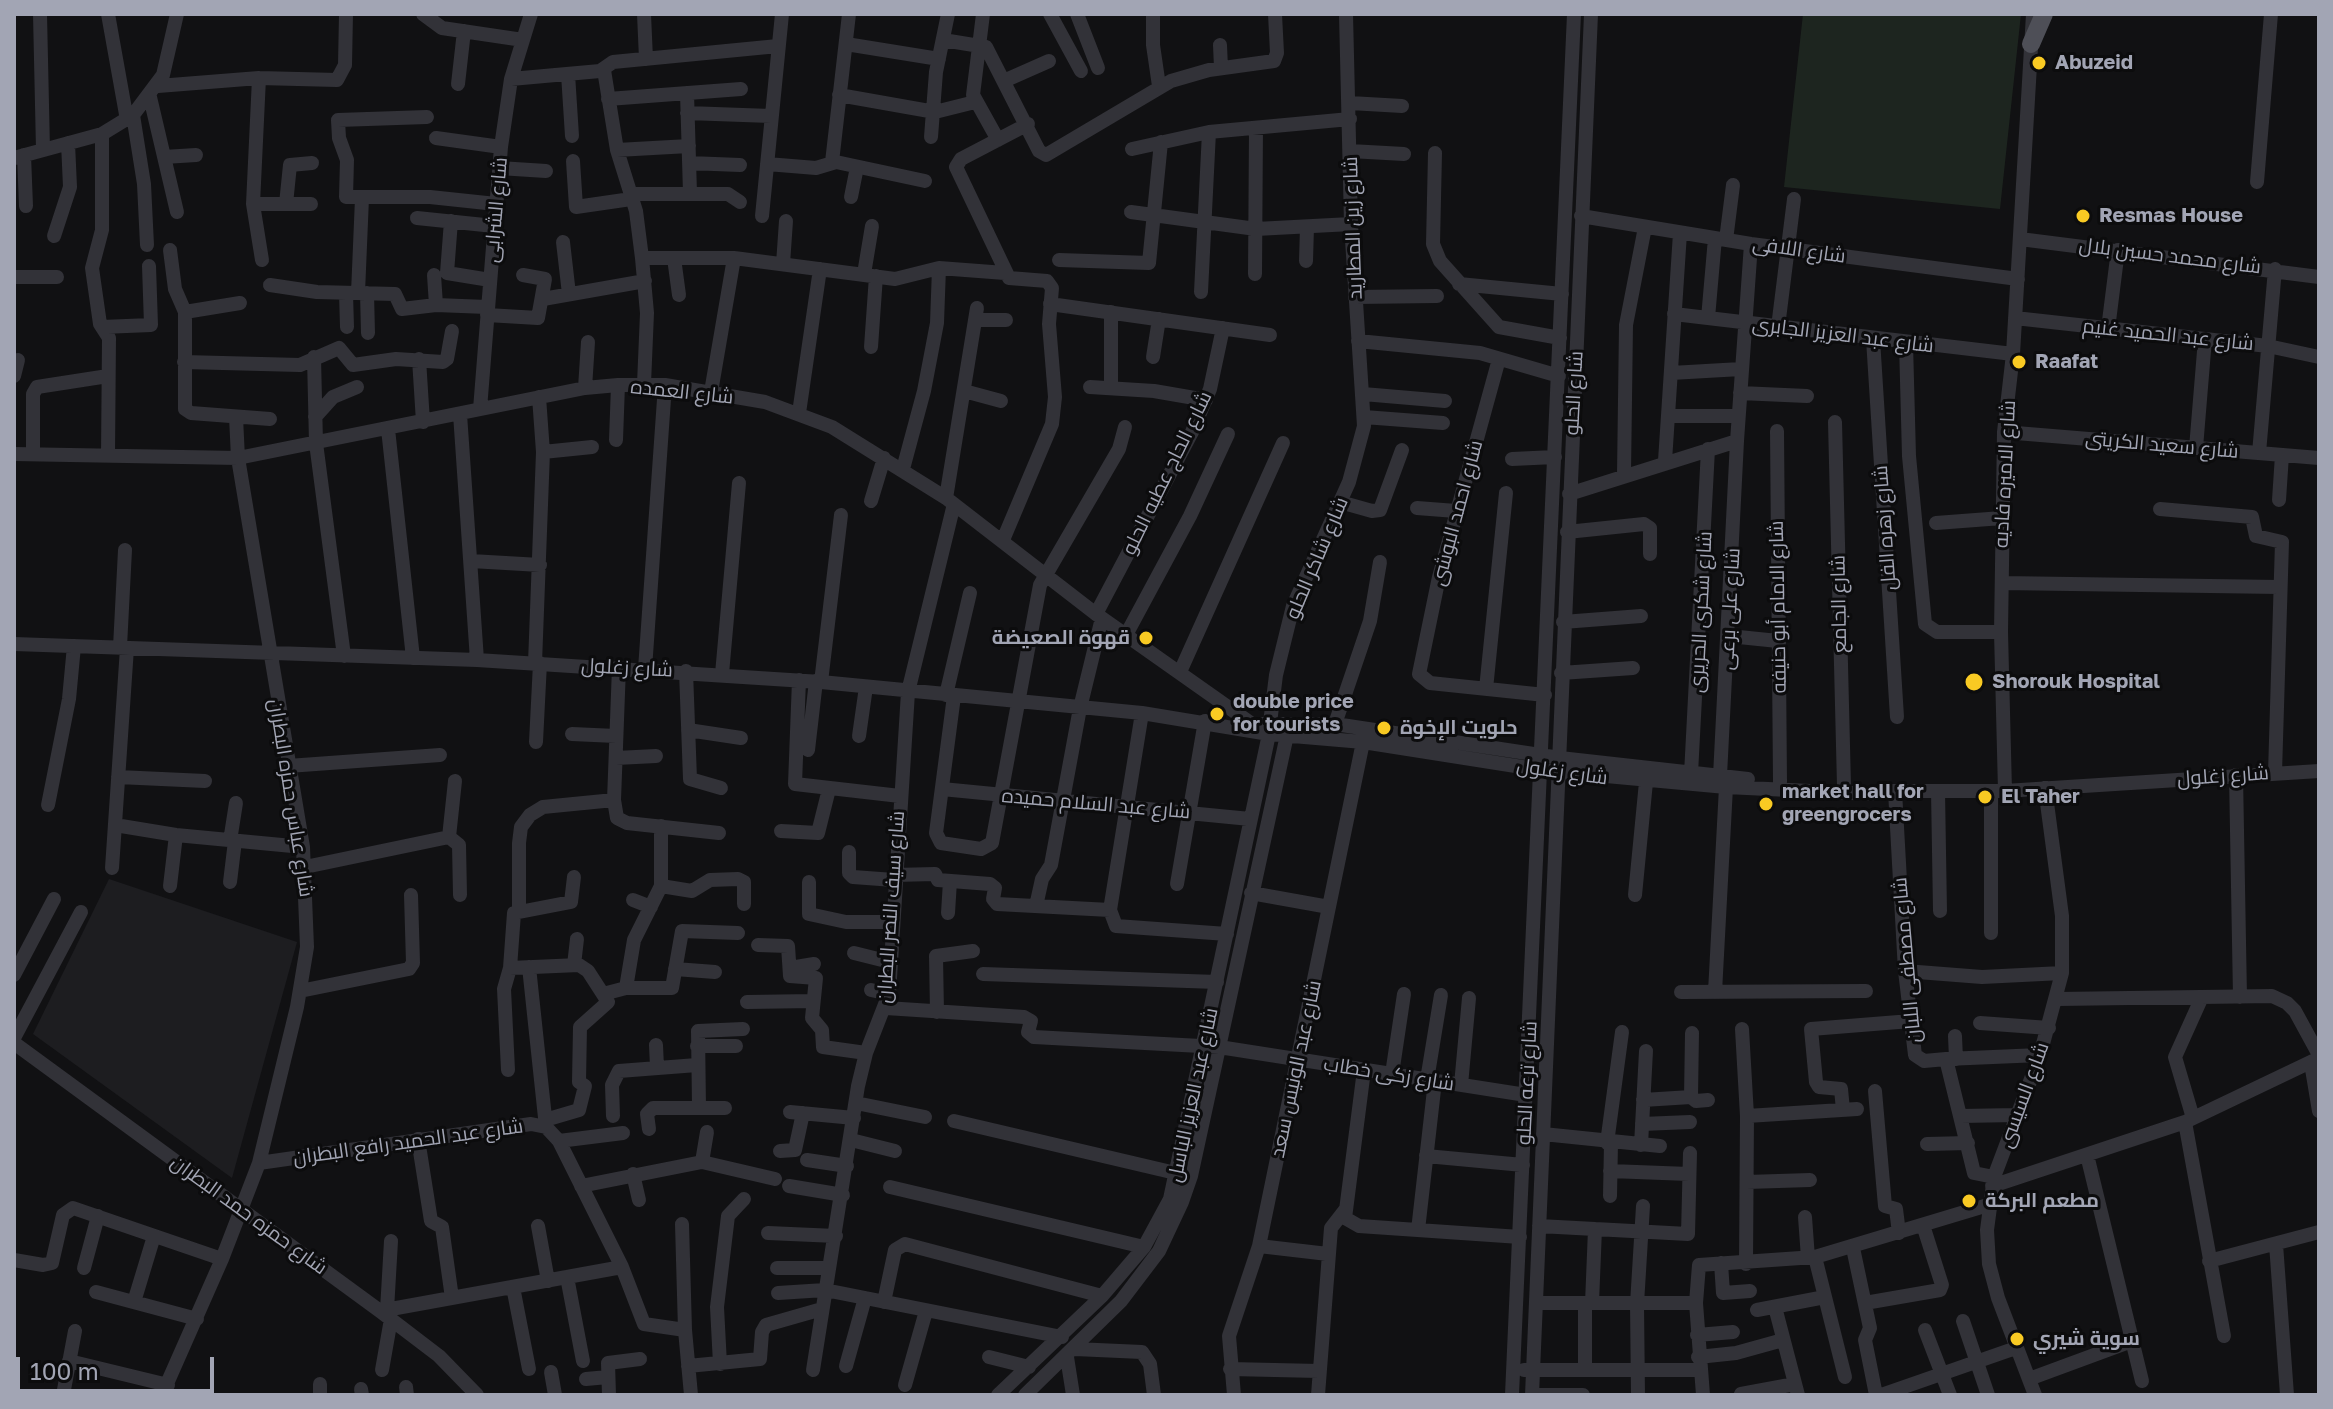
<!DOCTYPE html>
<html>
<head>
<meta charset="utf-8">
<style>
	body { margin:0 }
	#map { position:relative; width:2333px; height:1409px; overflow:hidden; background:#111113; font-family:"Golos Text",sans-serif }
	canvas { display:block }
	.frame { position:absolute; inset:0; border:16px solid #a2a5b4; pointer-events:none }
	.scale { position:absolute; left:16px; top:1357px; width:198px; height:36px; box-sizing:border-box; border:4px solid #a2a5b4; border-top:0; padding-left:10px; font-size:24px; line-height:28px; white-space:nowrap; color:#a2a5b4; -webkit-text-stroke:6px #0c0c0d; paint-order:stroke }
</style>
</head>
<body>
<div id="map">
<canvas width="2333" height="1409"></canvas>
<div class="frame"></div>
<div class="scale">100 m</div>
</div>
<script>
const context = document.querySelector('canvas').getContext('2d');
context.lineJoin = 'round';
function fill(path, color) {
  context.fillStyle = color;
  context.fill(path, 'evenodd');
}
function poly(rows) {
  const path = new Path2D();
  for (const r of rows) {
    path.moveTo(r[0], r[1]);
    for (let i = 2; i < r.length; i += 2) path.lineTo(r[i], r[i + 1]);
  }
  return path;
}
function stroke(path, color, width, dash) {
  context.strokeStyle = color;
  context.lineWidth = width;
  context.lineCap = dash ? 'butt' : 'round';
  context.setLineDash(dash || []);
  context.stroke(path);
}
function write(font, color, halo, rows, align = 'center') {
  context.font = font + ' "Golos Text",Cairo,sans-serif';
  context.lineWidth = 6;
  context.setLineDash([]);
  context.textBaseline = 'middle';
  context.strokeStyle = halo;
  context.fillStyle = color;
  for (const [text, x, y, turn = 0] of rows) {
    context.save();
    context.translate(x, y);
    context.rotate((+turn || 0) * Math.PI / 180);
    context.textAlign = isNaN(turn) ? turn : align;
    if (halo) context.strokeText(text, 0, 0);
    context.fillText(text, 0, 0);
    context.restore();
  }
}
fill(poly([
	[109,879,297,942,232,1178,33,1034]
]), '#1d1d20');
fill(poly([
	[1803,14,2021,14,2000,209,1784,187]
]), '#1d251f');
stroke(poly([
	[40,14,43,150],
	[108,14,127,120],
	[423,14,442,28,523,40],
	[644,14,646,59],
	[983,14,973,95,998,140],
	[1050,14,1081,71],
	[1077,14,1098,68],
	[1153,14,1153,45,1159,86],
	[943,40,986,47,1039,151,1046,155,1171,81,1209,70,1274,61,1277,53,1275,14],
	[846,44,939,59],
	[1220,45,1221,68],
	[604,70,617,150,636,211,642,258,647,313,644,384],
	[568,74,572,136],
	[259,78,253,204,262,260],
	[511,79,600,71,613,62,778,46],
	[1006,80,1049,61],
	[458,84,464,31],
	[158,86,259,78,337,80,345,65,346,14],
	[687,93,690,193],
	[839,95,935,112,975,102],
	[150,97,177,212],
	[608,99,741,89],
	[1350,103,1402,106],
	[687,113,771,116],
	[133,115,144,184,147,245],
	[427,117,338,120,339,138,347,160,346,197,430,197,496,204],
	[102,134,102,230,92,268,100,324,109,338,108,455],
	[931,137,936,72,948,14],
	[436,138,501,147],
	[1132,149,1209,132,1350,119],
	[617,150,689,146],
	[1350,151,1404,154],
	[1435,153,1433,244,1440,261,1499,327,1560,338],
	[24,155,26,206],
	[164,157,196,155],
	[14,158,102,134,133,115,163,75,177,14],
	[573,161,576,207,631,199],
	[832,162,849,14],
	[689,163,740,165],
	[767,164,816,168,836,162,925,181],
	[499,168,546,171],
	[2257,182,2271,14],
	[630,194,728,194,740,202],
	[851,197,857,167],
	[253,204,311,204],
	[286,204,290,165,312,163],
	[1131,212,1256,229,1351,224],
	[762,216,782,14],
	[1581,216,1751,244,2018,279],
	[417,218,494,226],
	[451,221,447,273,490,280],
	[54,236,70,187,68,143],
	[2020,239,2319,277],
	[1726,240,1733,185],
	[563,242,569,294],
	[170,250,175,289,185,312,185,409,191,413,270,419],
	[642,258,734,258,895,279,939,268,1005,273],
	[674,258,679,295],
	[1059,260,1149,263,1161,142],
	[1306,261,1307,227],
	[783,264,786,221],
	[864,274,872,226],
	[1255,274,1256,128],
	[434,275,436,305],
	[14,277,57,277],
	[1459,284,1562,294],
	[270,285,317,292,395,294,402,309,436,305,487,307],
	[1201,292,1209,132],
	[346,293,347,327],
	[358,293,362,198],
	[367,293,368,333],
	[1355,297,1437,296],
	[543,299,645,281],
	[1050,304,1270,335],
	[185,312,240,303],
	[1111,312,1111,388],
	[1674,314,2013,354],
	[487,315,538,318,545,279,523,275],
	[1708,318,1715,238],
	[2015,318,2268,346,2319,357],
	[975,320,1006,320],
	[102,327,151,325,149,266],
	[1778,327,1794,199],
	[2108,329,2118,250],
	[1873,339,1897,717],
	[1358,341,1480,353,1559,376],
	[1906,343,1909,456,1925,624,1937,632,2001,632],
	[871,347,876,276],
	[314,357,316,443,344,656],
	[1153,357,1159,319],
	[419,359,423,422],
	[1499,359,1439,577,1419,674,1430,683,1545,695],
	[184,362,300,365,339,348,353,365,396,359,443,362,447,359,452,331],
	[1671,373,1741,369],
	[14,376,18,360],
	[1090,387,1154,391,1206,400],
	[585,388,588,342],
	[964,391,1001,401],
	[711,392,734,258],
	[1740,393,1807,396],
	[1363,394,1445,401],
	[480,409,501,147,511,79,531,14],
	[799,413,820,269],
	[460,414,477,660],
	[1668,416,1738,416],
	[315,417,333,397,357,387],
	[1364,417,1443,423],
	[1835,422,1844,786],
	[388,429,413,658],
	[1777,431,1780,782],
	[2004,432,2319,458],
	[616,440,618,385],
	[2196,448,2205,339],
	[543,452,592,447],
	[2259,453,2275,269],
	[14,454,238,458,585,388,618,385,665,385,765,402,832,427,946,498,1096,614,1252,724,1254,730],
	[33,454,33,394,37,387,108,376],
	[1512,459,1555,457],
	[1665,461,1680,233],
	[903,469,924,391,937,323,939,268],
	[1624,474,1626,325,1645,227],
	[1569,494,1737,441],
	[946,498,977,308],
	[2279,500,2282,455],
	[871,501,884,458],
	[1340,502,1372,511,1380,510,1402,450],
	[1417,508,1456,511],
	[2160,509,2252,517,2256,536,2282,542,2275,773],
	[1936,523,2002,518],
	[1567,532,1644,524,1650,528,1650,554],
	[1003,540,1052,424,1055,397,1049,324,1052,288,1047,281,1009,278,956,167,961,159,1028,124],
	[471,561,540,565],
	[2002,583,2279,587],
	[1096,614,1192,432,1210,389,1223,328],
	[1563,622,1641,616],
	[1126,635,1190,516,1228,434],
	[1729,636,1778,641],
	[14,644,477,660,821,682,1142,713,1269,734,1363,742,1541,770,1726,787,1873,794,1888,791,2005,791,2319,771],
	[120,647,125,550],
	[535,663,543,452,539,397],
	[619,667,614,800,617,818,627,823,719,833],
	[645,669,665,385],
	[686,671,690,779,721,788],
	[1180,672,1283,443],
	[1561,673,1633,668],
	[722,674,739,483],
	[799,680,795,784,900,796],
	[821,682,841,515],
	[1486,689,1506,493],
	[946,695,970,593],
	[954,696,936,833,941,843,981,849,992,843,1040,585,1119,449,1125,427],
	[1270,723,1276,675,1293,606,1349,482,1364,426,1351,224,1346,14],
	[1261,724,1335,724,1560,758,1748,779],
	[1335,724,1370,621,1380,562],
	[688,730,741,738],
	[572,734,616,736],
	[859,736,866,687],
	[536,742,540,663],
	[808,750,816,681],
	[616,758,656,756],
	[288,766,440,755],
	[1691,774,1708,449],
	[2236,775,2240,997],
	[1720,776,1737,441,1751,244],
	[118,777,205,781],
	[942,789,1250,819],
	[1895,791,1905,971,1915,1055,1924,1061,1946,1059,1974,1173,1994,1177],
	[1938,791,1940,911],
	[2005,791,2001,632,2004,432,2013,354,2033,14],
	[48,805,69,699,74,646],
	[115,825,176,835,303,847],
	[781,831,818,833,829,789],
	[449,837,459,845,460,895],
	[449,837,455,781],
	[230,841,236,803],
	[849,852,849,873,853,877,894,880],
	[305,867,449,837],
	[112,868,127,648],
	[894,875,935,874,938,880,990,884,995,888,993,899,997,904,1110,910,1116,926,1227,934],
	[230,882,235,841],
	[809,882,809,914,846,922,892,922],
	[1177,884,1205,721],
	[170,886,176,835],
	[661,886,692,891,710,880,738,879,744,882,744,904],
	[1251,893,1329,907],
	[1635,895,1646,782],
	[633,900,651,907],
	[1036,906,1042,879,1051,865,1080,708,1102,618],
	[519,910,519,843,521,827,530,815,543,807,614,800],
	[1110,910,1142,713],
	[948,913,950,881],
	[1991,933,1991,791],
	[758,945,788,946,790,976,816,978,812,1018,822,1030,823,1047,866,1053],
	[854,953,890,962],
	[574,965,577,939],
	[529,967,546,1127],
	[510,968,579,965,588,971,608,1002,580,1027,579,1082,585,1086],
	[790,968,814,964],
	[675,969,715,972],
	[1905,971,1982,977,2062,973],
	[983,974,1217,982],
	[14,975,54,899],
	[626,988,634,940,661,886,661,826],
	[871,990,889,994],
	[300,991,409,969,413,963,411,895],
	[1681,992,1866,991],
	[1715,992,1726,787],
	[603,994,626,988,672,988,682,931,738,933],
	[2058,999,2272,996,2287,1003,2295,1011,2319,1055],
	[747,1002,813,1001],
	[886,1008,1024,1017,1031,1021,1028,1032,1034,1037,1219,1047,1526,1095],
	[937,1012,936,956,973,951],
	[1980,1023,2049,1028],
	[1742,1029,1747,1116,1746,1264],
	[1955,1036,1956,1059],
	[14,1038,81,912],
	[14,1043,380,1311,439,1356,477,1395],
	[656,1045,657,1067],
	[697,1046,736,1046],
	[1946,1059,2040,1055],
	[2311,1063,2319,1111],
	[508,1070,504,989,510,968,514,913,571,902,574,877],
	[1364,1070,1345,1218,1359,1226,1520,1237],
	[1392,1074,1404,994],
	[1427,1080,1441,995],
	[1461,1085,1469,998],
	[1875,1091,1885,1206,1896,1209,1899,1233],
	[1691,1097,1696,1101,1708,1100],
	[1643,1100,1691,1097,1692,1033],
	[856,1103,925,1117],
	[699,1107,698,1031,743,1029],
	[1843,1110,1841,1089,1819,1087,1816,1082,1811,1029,1911,1021],
	[790,1112,854,1118],
	[613,1116,612,1085,619,1071,697,1065],
	[1747,1116,1857,1109],
	[1961,1116,2017,1115],
	[2193,1118,2175,1057,2202,997],
	[545,1120,579,1110,585,1086],
	[954,1121,1184,1175],
	[2185,1122,2224,1336],
	[1642,1124,1690,1122],
	[649,1129,647,1114,653,1108,725,1108],
	[1543,1134,1660,1146],
	[418,1139,431,1221,442,1227,452,1298],
	[851,1140,895,1151],
	[559,1141,623,1133],
	[1607,1143,1622,1032],
	[1927,1144,1968,1143],
	[1641,1145,1646,1051],
	[780,1151,795,1150,803,1113],
	[2087,1155,2142,1381],
	[1426,1156,1523,1165],
	[807,1160,847,1166],
	[702,1162,775,1179],
	[259,1163,531,1124,546,1127,559,1141,622,1267,644,1324,685,1330],
	[1610,1171,1689,1174],
	[633,1174,639,1200],
	[1747,1182,1810,1180],
	[581,1186,702,1162,707,1132],
	[789,1186,843,1195],
	[1992,1186,2185,1122,2319,1058],
	[890,1187,1144,1247],
	[1610,1196,1611,1143],
	[1805,1217,1808,1258],
	[682,1224,685,1330,691,1395],
	[538,1226,548,1281],
	[1539,1226,1688,1234,1690,1153],
	[1418,1230,1435,1081],
	[768,1233,836,1236],
	[2276,1244,2287,1395],
	[1259,1246,1328,1254],
	[1853,1248,1870,1328,1865,1340,1876,1395],
	[1815,1257,1845,1377],
	[14,1260,43,1265,52,1263,63,1215,73,1208,222,1259],
	[2209,1261,2319,1232],
	[1721,1263,1723,1293,1750,1291],
	[84,1268,98,1216],
	[777,1268,829,1268],
	[567,1277,583,1361],
	[513,1287,529,1369],
	[96,1292,197,1319],
	[778,1293,825,1290,1062,1337],
	[134,1302,154,1236],
	[884,1302,895,1250,905,1244,1102,1296],
	[1536,1303,1696,1303],
	[1585,1303,1585,1370],
	[1592,1303,1595,1229],
	[1865,1303,1940,1290,1942,1285,1923,1225],
	[1775,1307,1798,1395],
	[387,1310,391,1241],
	[1757,1310,1825,1297],
	[380,1311,622,1267],
	[1963,1321,1988,1395],
	[1925,1330,1950,1395],
	[1697,1335,1733,1332],
	[1075,1349,1142,1352,1150,1364,1154,1395],
	[989,1357,1029,1367],
	[1067,1357,1073,1395],
	[1698,1357,1736,1353,1783,1340],
	[69,1361,168,1385],
	[720,1364,717,1307,728,1216,744,1199],
	[688,1366,760,1359,762,1332,766,1325,822,1309],
	[846,1366,865,1298],
	[1230,1369,1319,1371],
	[382,1370,391,1319],
	[813,1370,858,1086,866,1053,889,994,908,692,954,504],
	[1524,1370,1699,1370],
	[551,1372,555,1395],
	[586,1379,608,1377],
	[2029,1379,2132,1341],
	[905,1385,926,1311],
	[406,1387,407,1395],
	[361,1389,362,1395],
	[1741,1394,1795,1384],
	[63,1395,75,1331],
	[162,1395,222,1259,259,1163,297,1007,307,947,303,847,238,458,236,417],
	[320,1395,320,1384],
	[609,1395,608,1363,640,1359],
	[998,1395,1102,1296,1144,1247,1170,1199,1269,734],
	[1025,1395,1121,1301,1159,1251,1182,1202,1191,1176,1287,735],
	[1234,1395,1229,1336,1259,1246,1363,742],
	[1318,1395,1331,1228,1345,1210],
	[1512,1395,1574,14],
	[1532,1395,1591,14],
	[1532,1395,1583,1395],
	[1638,1395,1637,1304,1643,1206],
	[1703,1395,1696,1303,1699,1265,1815,1257,1988,1205],
	[1881,1395,2016,1348],
	[2035,1395,1998,1298,1989,1264,1987,1230,1994,1177,2040,1055,2062,973,2062,916,2045,788]
]), '#323238', 14);
stroke(poly([
	[2031,44,2044,14]
]), '#4e4f57', 18);
for (const [x, y, r, color] of [
	[2039,63,8,"#f9ca23"],
	[2083,216,8,"#f9ca23"],
	[2019,362,8,"#f9ca23"],
	[1146,638,8,"#f9ca23"],
	[1974,682,10,"#f9ca23"],
	[1217,714,8,"#f9ca23"],
	[1384,728,8,"#f9ca23"],
	[1985,797,8,"#f9ca23"],
	[1766,804,8,"#f9ca23"],
	[1969,1201,8,"#f9ca23"],
	[2017,1339,8,"#f9ca23"]
]) {
  const dot = new Path2D();
  dot.arc(x, y, r, 0, 2 * Math.PI);
  context.fillStyle = color;
  context.fill(dot);
  stroke(dot, '#0c0c0d', 3);
}
write('bold 20px', '#a2a5b4', '#0c0c0d', [
	["Abuzeid",2055,63],
	["Resmas House",2099,216],
	["Raafat",2035,362],
	["قهوة الصعيضة",1130,638,"right"],
	["Shorouk Hospital",1992,682],
	["double price",1233,702],
	["for tourists",1233,725],
	["حلويت الإخوة",1400,728],
	["market hall for",1782,792],
	["greengrocers",1782,815],
	["El Taher",2001,797],
	["مطعم البركة",1985,1201],
	["سوية شيري",2033,1339]
], 'left');
write('20px', '#a2a5b4', '#0c0c0d', [
	["شارع الشرابى",496,210,-85],
	["شارع زين المطاريد",1353,228,-92],
	["شارع اللافى",1799,250,8],
	["شارع محمد حسين بلال",2170,256,7],
	["شارع عبد العزيز الجابرى",1843,335,7],
	["شارع عبد الحميد غنيم",2168,335,6],
	["شارع العمده",682,392,6],
	["شارع الحلو",1574,393,-87],
	["شارع سعيد الكريتى",2162,445,5],
	["شارع الحاج عطيه الحلو",1167,473,-64],
	["شارع الاميره فاديه",2005,474,-87],
	["شارع احمد البوشى",1457,513,-75],
	["شارع زهره الفل",1885,528,-94],
	["شارع شاكر الحلو",1317,558,-67],
	["شارع الجامع",1839,604,-91],
	["شارع الامام أبو حنيفه",1778,607,-91],
	["شارع على برعى",1730,609,-87],
	["شارع شكرى الحريرى",1701,612,-87],
	["شارع زغلول",627,668,3],
	["شارع زغلول",1562,772,8],
	["شارع زغلول",2223,776,-4],
	["شارع عباس حمزه البطران",291,798,81],
	["شارع عبد السلام حميده",1096,804,5],
	["شارع سيف النصر البطران",891,907,-86],
	["شارع مصطفى اللبان",1907,960,-95],
	["شارع عبد الونيس سعد",1296,1069,-78],
	["شارع زكى خطاب",1389,1074,9],
	["شارع ترعه الحلو",1527,1083,-87],
	["شارع عبد العزيز الباسل",1193,1095,-78],
	["شارع السيسى",2024,1095,-70],
	["شارع عبد الحميد رافع البطران",408,1142,-8],
	["شارع حمزه حمد البطران",249,1215,36]
]);
</script>
</body>
</html>
